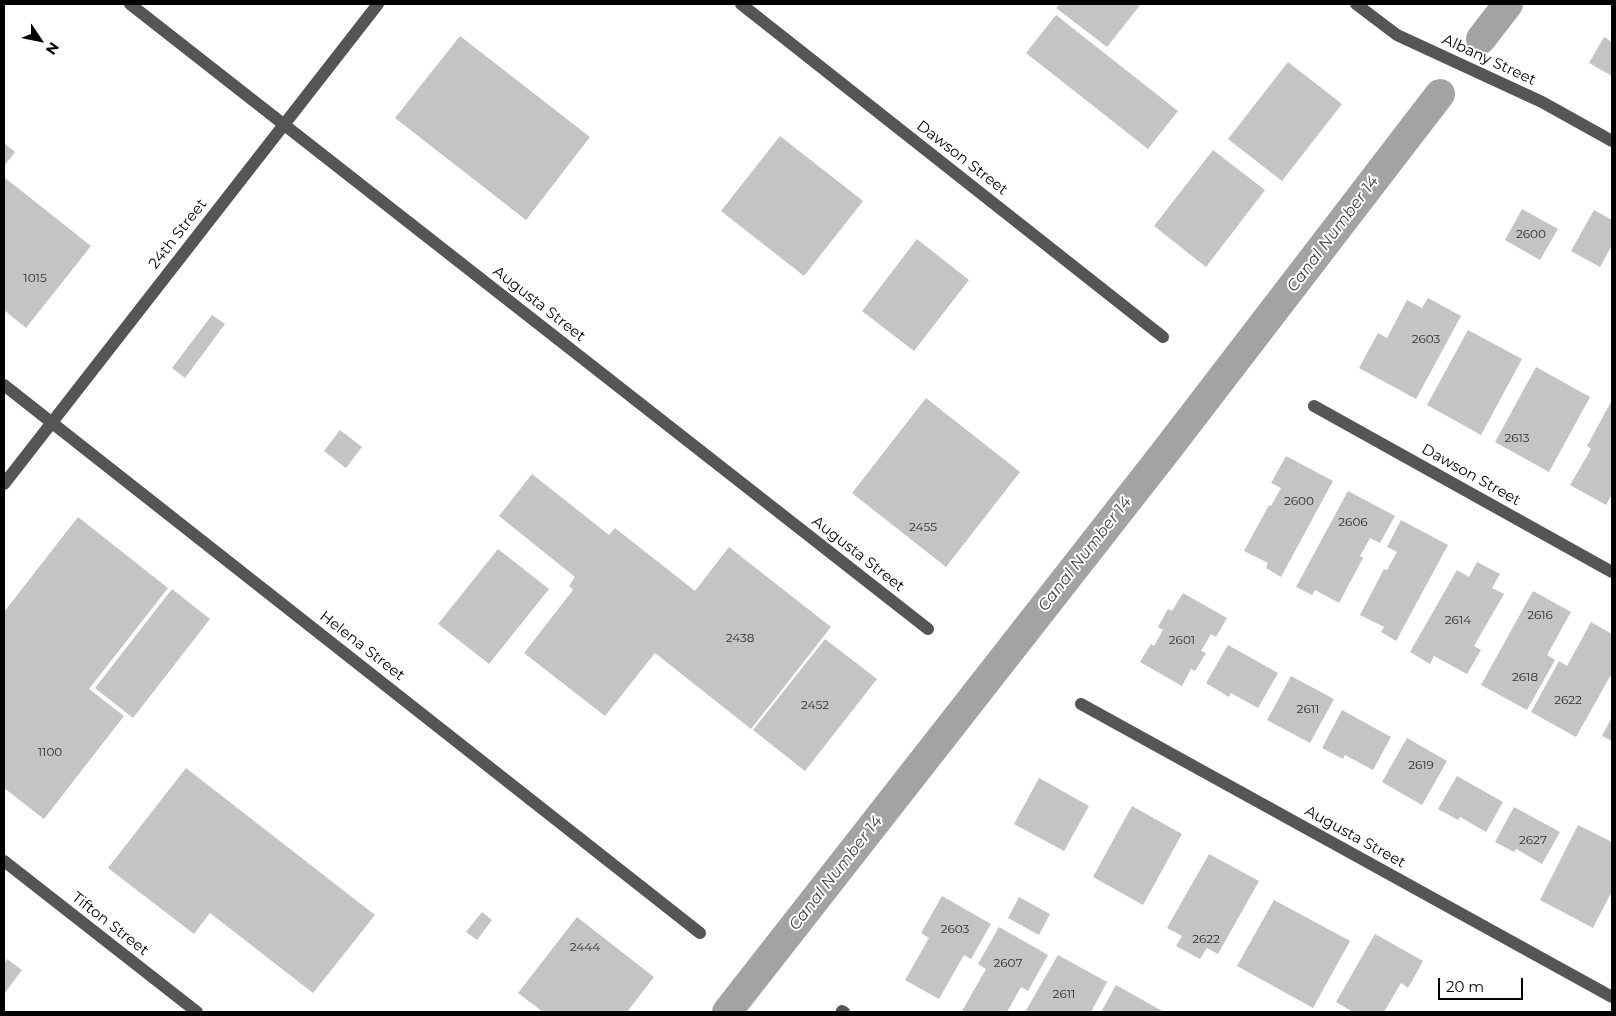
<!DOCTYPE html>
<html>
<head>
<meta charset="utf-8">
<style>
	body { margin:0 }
	#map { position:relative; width:1616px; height:1016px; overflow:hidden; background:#fff; font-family:Montserrat,sans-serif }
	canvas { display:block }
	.frame { position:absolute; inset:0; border:5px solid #000; pointer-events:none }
	.north { position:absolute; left:15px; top:15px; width:50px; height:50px; -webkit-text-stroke:4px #fff; paint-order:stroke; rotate:124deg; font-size:14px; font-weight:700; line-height:20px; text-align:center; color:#000 }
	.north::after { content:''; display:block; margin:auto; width:18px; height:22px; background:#000; clip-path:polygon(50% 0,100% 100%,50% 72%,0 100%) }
	.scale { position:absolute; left:1438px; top:978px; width:85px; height:22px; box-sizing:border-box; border:2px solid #000; border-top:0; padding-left:6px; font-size:15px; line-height:18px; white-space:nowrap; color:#000; -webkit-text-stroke:4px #fff; paint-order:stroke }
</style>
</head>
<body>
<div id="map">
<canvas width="1616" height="1016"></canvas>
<div class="frame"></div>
<div class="north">N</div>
<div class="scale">20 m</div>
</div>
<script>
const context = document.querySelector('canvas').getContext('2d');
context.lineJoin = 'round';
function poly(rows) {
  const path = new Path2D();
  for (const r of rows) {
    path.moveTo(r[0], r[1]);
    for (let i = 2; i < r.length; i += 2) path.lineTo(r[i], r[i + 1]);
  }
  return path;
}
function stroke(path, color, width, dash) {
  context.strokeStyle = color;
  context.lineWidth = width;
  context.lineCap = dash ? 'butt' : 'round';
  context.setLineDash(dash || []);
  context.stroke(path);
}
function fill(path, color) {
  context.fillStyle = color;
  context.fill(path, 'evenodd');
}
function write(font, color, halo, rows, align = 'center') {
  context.font = font + ' Montserrat,sans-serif';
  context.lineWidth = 4;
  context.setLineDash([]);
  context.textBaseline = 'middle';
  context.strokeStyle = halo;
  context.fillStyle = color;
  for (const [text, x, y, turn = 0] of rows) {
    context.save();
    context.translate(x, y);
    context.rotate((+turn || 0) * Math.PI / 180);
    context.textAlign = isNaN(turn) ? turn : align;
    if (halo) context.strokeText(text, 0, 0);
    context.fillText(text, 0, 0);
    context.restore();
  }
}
stroke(poly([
	[1481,39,1508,4],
	[727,1012,1166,451,1440,94]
]), '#a3a3a3', 30);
fill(poly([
	[1060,4,1141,4,1107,47,1056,8],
	[1056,15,1178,111,1148,149,1026,53],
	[460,36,590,137,526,220,395,118],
	[1604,37,1612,42,1612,76,1589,63],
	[1288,62,1342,104,1282,181,1228,139],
	[780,136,863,201,804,276,721,211],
	[4,143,15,152,4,166],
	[1213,150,1265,190,1206,267,1154,226],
	[4,177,91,246,26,328,4,310],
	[1522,209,1558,229,1540,260,1505,240],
	[1594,210,1612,220,1612,245,1600,267,1571,251],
	[917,239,969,280,914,351,862,311],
	[1428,298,1461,316,1416,399,1359,368,1378,333,1387,338,1407,300,1422,308],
	[212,315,225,324,185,378,172,368],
	[1468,330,1522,359,1481,435,1427,405],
	[1536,367,1590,397,1549,472,1495,442],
	[926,398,1020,472,946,567,852,493],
	[1612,400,1612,494,1606,505,1570,485,1591,449,1587,446],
	[340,430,362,447,346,468,324,451],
	[1286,456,1333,481,1281,577,1266,568,1268,563,1244,551,1269,505,1271,506,1281,488,1271,483],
	[532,474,609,535,615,528,695,591,729,547,831,627,751,729,655,653,605,716,524,653,573,590,569,586,575,577,499,516],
	[1348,491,1395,516,1380,543,1370,538,1360,556,1363,558,1339,603,1315,590,1312,595,1296,587],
	[78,517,168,588,89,689,124,716,44,819,4,788,4,612],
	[1401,520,1448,545,1396,641,1381,632,1384,627,1360,615,1384,569,1387,570,1397,552,1387,547],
	[498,549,549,589,489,664,438,624],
	[1477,562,1500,574,1492,588,1504,594,1474,646,1481,650,1467,674,1434,656,1430,664,1410,652,1457,570,1469,577],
	[172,589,210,619,133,718,95,688],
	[1533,591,1571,612,1547,655,1555,660,1527,710,1481,685],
	[1183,593,1227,618,1216,637,1211,634,1201,651,1206,653,1195,671,1191,669,1182,686,1140,662,1151,644,1154,646,1163,630,1158,627,1168,609,1172,611],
	[1591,622,1612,634,1612,673,1576,737,1531,712,1559,661,1567,666],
	[825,639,877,679,805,771,753,730],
	[1228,645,1278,673,1258,708,1231,693,1229,697,1206,683],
	[1291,676,1334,699,1310,743,1267,720],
	[1342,710,1391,737,1373,770,1345,755,1343,759,1322,748],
	[1612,717,1612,741,1602,736],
	[1407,738,1447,761,1422,805,1382,782],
	[186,768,375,915,313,993,210,913,194,934,108,868],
	[1457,776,1503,802,1486,832,1460,817,1458,820,1438,809],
	[1039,778,1089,806,1064,851,1014,824],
	[1132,806,1182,834,1143,905,1093,877],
	[1514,807,1560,832,1542,864,1516,849,1514,852,1495,842],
	[1578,825,1612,842,1612,891,1593,928,1540,900],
	[1209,854,1259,881,1218,954,1207,948,1200,959,1176,946,1182,936,1167,928],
	[942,896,991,924,971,959,964,955,939,999,905,980,929,938,921,933],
	[1019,897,1050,914,1039,935,1008,918],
	[1274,900,1350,941,1313,1008,1237,966],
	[482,912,492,920,477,940,466,932],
	[577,917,654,977,627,1012,543,1012,518,993],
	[999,927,1048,955,1028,991,1021,987,1007,1012,964,1012,962,1011,986,969,978,964],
	[1375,934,1423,961,1408,988,1401,983,1384,1012,1353,1012,1336,1002],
	[1058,955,1107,982,1091,1012,1025,1012],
	[7,959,22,970,4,994,4,964],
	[1116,985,1164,1012,1101,1012]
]), '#c4c4c4');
stroke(poly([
	[130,4,928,629],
	[741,4,1163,337],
	[1356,4,1397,35,1542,102,1612,141],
	[4,385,700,933],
	[1314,406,1612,572],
	[4,484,378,4],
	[1081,704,1612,997],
	[4,861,197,1012],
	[842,1011,844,1012]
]), '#555', 12);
write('12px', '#313131', null, [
	["2600",1531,234],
	["1015",35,278],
	["2603",1426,339],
	["2613",1517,438],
	["2600",1299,501],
	["2606",1353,522],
	["2455",923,527],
	["2616",1540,615],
	["2614",1458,620],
	["2438",740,638],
	["2601",1182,640],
	["2618",1525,677],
	["2622",1568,700],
	["2452",815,705],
	["2611",1308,709],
	["1100",50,752],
	["2619",1421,765],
	["2627",1533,840],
	["2603",955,929],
	["2622",1206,939],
	["2444",585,947],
	["2607",1008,963],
	["2611",1064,994]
]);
write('15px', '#000', '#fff', [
	["Albany Street",1489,60,25],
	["Dawson Street",962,158,38],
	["24th Street",178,234,-52],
	["Augusta Street",539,304,38],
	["Dawson Street",1471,475,29],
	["Augusta Street",858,554,38],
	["Helena Street",362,646,38],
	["Augusta Street",1355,837,29],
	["Tifton Street",110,924,38]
]);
write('italic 16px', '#444', '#fff', [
	["Canal Number 14",1333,234,-53],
	["Canal Number 14",1085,554,-52],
	["Canal Number 14",836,873,-52]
]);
</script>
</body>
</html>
